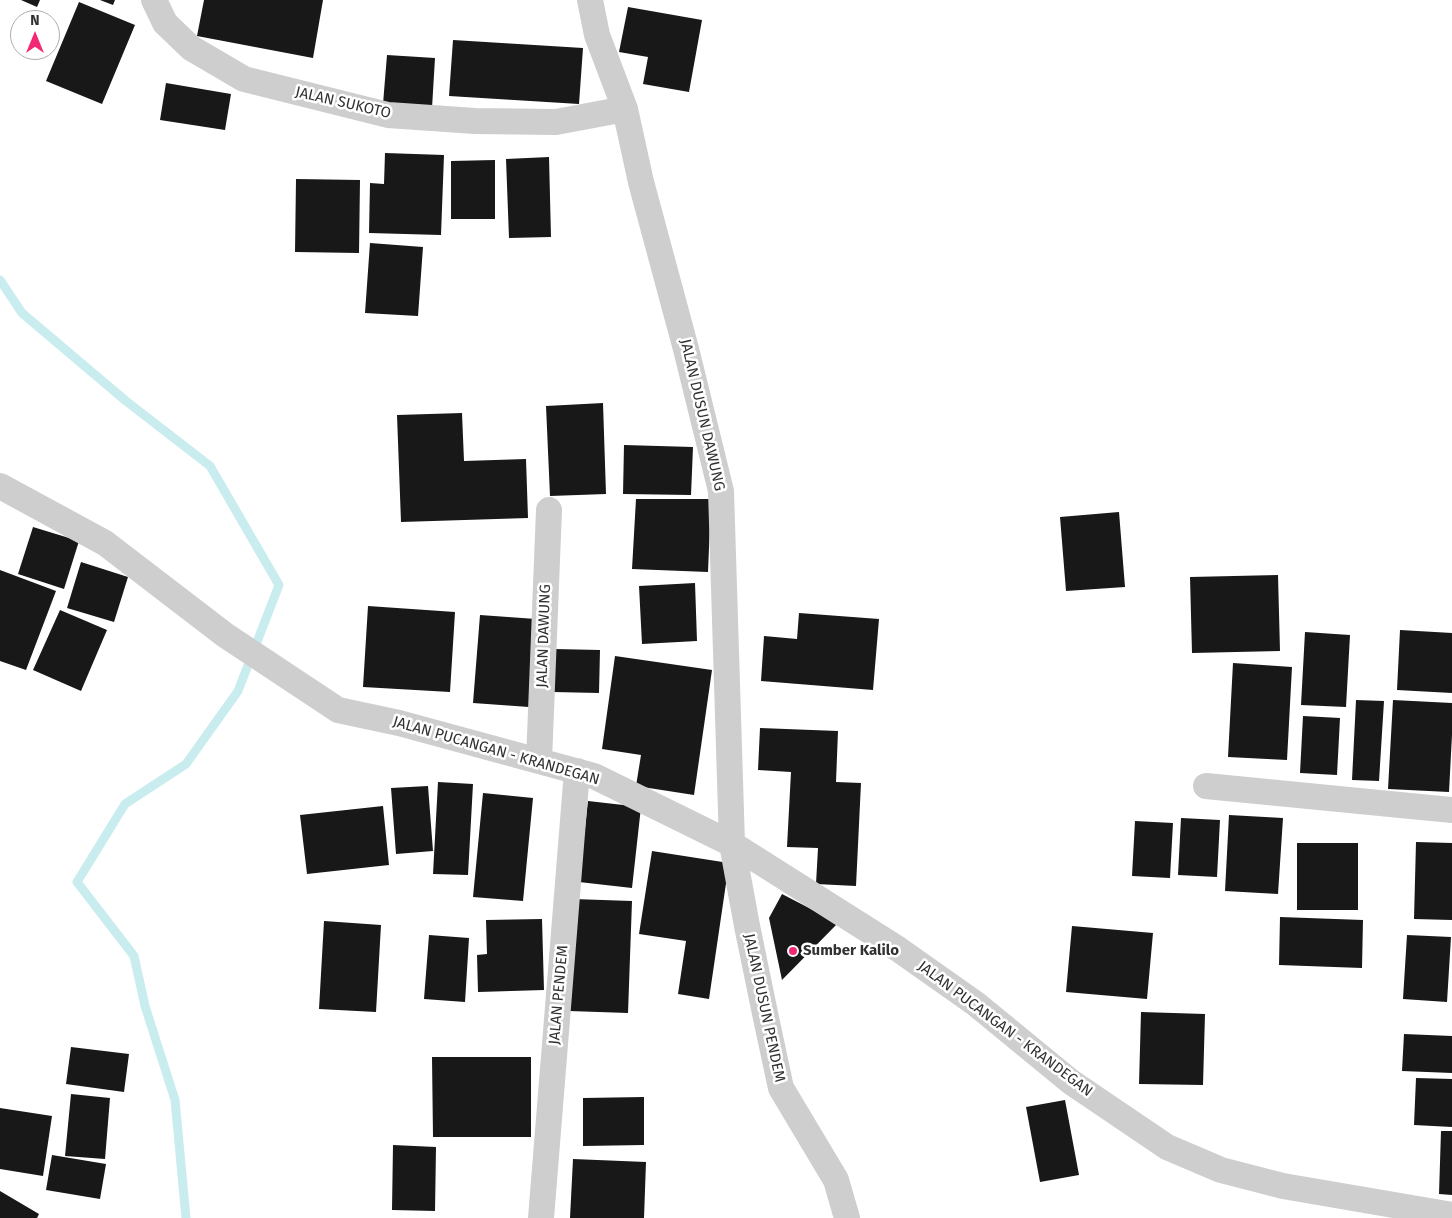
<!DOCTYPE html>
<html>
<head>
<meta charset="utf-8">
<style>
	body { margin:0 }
	#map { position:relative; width:1452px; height:1218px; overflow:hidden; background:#fff; font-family:"Fira Sans",sans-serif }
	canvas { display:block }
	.north { position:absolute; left:10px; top:10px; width:50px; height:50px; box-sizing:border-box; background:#fff; border:1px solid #adadad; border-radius:50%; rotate:0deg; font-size:14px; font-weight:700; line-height:20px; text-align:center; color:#313131 }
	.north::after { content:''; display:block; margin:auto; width:18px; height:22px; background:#f22874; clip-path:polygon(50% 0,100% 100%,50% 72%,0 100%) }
</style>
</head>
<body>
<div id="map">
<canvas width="1452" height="1218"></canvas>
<div class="north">N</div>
</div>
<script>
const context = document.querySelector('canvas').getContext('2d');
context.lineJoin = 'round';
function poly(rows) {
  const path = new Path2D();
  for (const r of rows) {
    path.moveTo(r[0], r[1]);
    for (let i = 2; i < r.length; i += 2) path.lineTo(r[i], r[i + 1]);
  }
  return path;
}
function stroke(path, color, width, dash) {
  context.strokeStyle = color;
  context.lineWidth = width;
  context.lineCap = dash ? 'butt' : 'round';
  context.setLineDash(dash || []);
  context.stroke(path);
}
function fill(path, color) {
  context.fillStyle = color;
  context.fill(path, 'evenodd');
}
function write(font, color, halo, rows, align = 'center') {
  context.font = font + ' "Fira Sans",sans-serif';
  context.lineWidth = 5;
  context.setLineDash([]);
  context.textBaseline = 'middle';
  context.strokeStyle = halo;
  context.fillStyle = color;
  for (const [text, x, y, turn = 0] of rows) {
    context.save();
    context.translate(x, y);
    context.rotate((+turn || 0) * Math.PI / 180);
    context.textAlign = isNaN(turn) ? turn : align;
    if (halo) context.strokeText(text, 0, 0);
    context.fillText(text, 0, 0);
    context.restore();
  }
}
stroke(poly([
	[0,280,22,313,126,401,210,466,279,585,238,691,186,764,125,804,77,882,134,956,145,1006,175,1100,186,1218]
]), '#c9ecef', 9);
fill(poly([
	[21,0,40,0,37,7],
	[100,0,115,0,113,5],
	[204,0,323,0,313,58,197,36],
	[79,2,135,25,102,104,46,81],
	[628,7,702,20,689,92,643,84,648,57,619,52],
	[453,40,583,48,579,104,449,96],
	[387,55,435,58,432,108,383,104],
	[166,83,231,94,225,130,160,120],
	[385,153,444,155,441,235,369,233,370,183,384,184],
	[549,157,551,237,509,238,506,159],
	[495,160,495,219,451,219,451,161],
	[296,179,360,180,359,253,295,252],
	[370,243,423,247,418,316,365,313],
	[603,403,606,494,550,496,546,406],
	[462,413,464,461,526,459,528,518,401,522,397,415],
	[624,445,693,447,691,495,623,494],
	[636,499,711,499,708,572,632,569],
	[1119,512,1125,587,1066,591,1060,517],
	[33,527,79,541,64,589,18,574],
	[81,562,128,577,114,622,67,608],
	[0,570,56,591,26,670,0,661],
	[1278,575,1280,651,1192,653,1190,577],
	[695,583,697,641,642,644,639,586],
	[368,606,455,612,450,692,363,687],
	[60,610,107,630,81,691,33,670],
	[799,613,879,619,873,690,761,681,764,636,797,639],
	[480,615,536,619,529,707,473,703],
	[1400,630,1452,633,1452,693,1397,690],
	[1305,632,1350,635,1346,707,1301,705],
	[554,649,600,650,599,693,553,692],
	[615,656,712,670,694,795,636,786,641,755,602,749],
	[1233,663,1292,667,1287,760,1228,757],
	[1356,700,1384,701,1379,781,1352,780],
	[1393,700,1452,703,1452,735,1449,792,1388,789],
	[1303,716,1340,718,1337,775,1300,773],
	[760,728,838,731,836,782,861,783,856,886,816,884,818,848,787,847,791,772,758,770],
	[438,782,473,784,468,875,433,874],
	[428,786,433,851,396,854,391,788],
	[483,793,533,798,523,901,473,897],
	[588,801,641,807,632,888,579,882],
	[383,806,389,865,307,874,300,815],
	[1229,815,1283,818,1278,894,1225,891],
	[1181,818,1220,820,1217,877,1178,875],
	[1135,821,1173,823,1170,878,1132,876],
	[1416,842,1452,843,1452,920,1414,919],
	[1297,843,1358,843,1358,910,1297,910],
	[652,851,729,863,709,999,678,994,686,941,639,934],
	[782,894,838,923,782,980,769,918],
	[573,899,632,901,628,1013,569,1011],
	[1280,917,1363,920,1362,968,1279,965],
	[542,919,544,990,478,992,477,955,487,954,486,920],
	[324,921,381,925,376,1012,319,1009],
	[1072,926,1153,933,1147,999,1066,992],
	[429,935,469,938,465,1002,424,999],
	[1407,935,1451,937,1447,1002,1403,999],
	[1141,1012,1205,1014,1203,1085,1139,1084],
	[1404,1034,1452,1036,1452,1073,1402,1071],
	[71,1047,129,1054,124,1092,66,1084],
	[432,1057,531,1057,531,1137,433,1137],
	[1416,1078,1452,1079,1452,1127,1414,1125],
	[71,1094,110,1098,105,1159,65,1156],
	[644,1097,644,1145,583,1146,583,1098],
	[1065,1100,1079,1175,1040,1182,1026,1107],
	[0,1108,52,1116,43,1176,0,1169],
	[1441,1131,1452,1131,1452,1195,1439,1194],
	[393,1145,436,1147,435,1211,392,1210],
	[52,1155,106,1164,100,1199,46,1190],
	[573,1159,646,1162,644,1218,570,1218],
	[0,1191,39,1214,37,1218,0,1218]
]), '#181818');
stroke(poly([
	[154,0,165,23,191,48,244,79,388,115,475,121,556,122,625,109],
	[590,0,597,35,625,109,641,182,686,349,721,491,732,844,747,926,766,1018,781,1088,836,1180,847,1218],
	[0,486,105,543,225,635,338,710,399,723,594,776,732,844,898,949,976,1004,1071,1082,1167,1147,1221,1170,1283,1186,1452,1215],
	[539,761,549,510],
	[1206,786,1452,810],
	[541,1218,577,771]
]), '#cecece', 26);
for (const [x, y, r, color] of [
	[793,951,5,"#f22874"]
]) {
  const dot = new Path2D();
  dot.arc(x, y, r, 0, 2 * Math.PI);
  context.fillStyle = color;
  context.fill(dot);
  stroke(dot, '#fff', 2);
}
write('15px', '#313131', '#fff', [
	["JALAN SUKOTO",343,103,13],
	["JALAN DUSUN DAWUNG",702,415,77],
	["JALAN DAWUNG",544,636,-88],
	["JALAN PUCANGAN - KRANDEGAN",496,751,16],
	["JALAN PENDEM",559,995,-85],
	["JALAN DUSUN PENDEM",764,1008,78],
	["JALAN PUCANGAN - KRANDEGAN",1005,1029,37]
]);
write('bold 15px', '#313131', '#fff', [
	["Sumber Kalilo",803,951]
], 'left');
</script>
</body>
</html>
